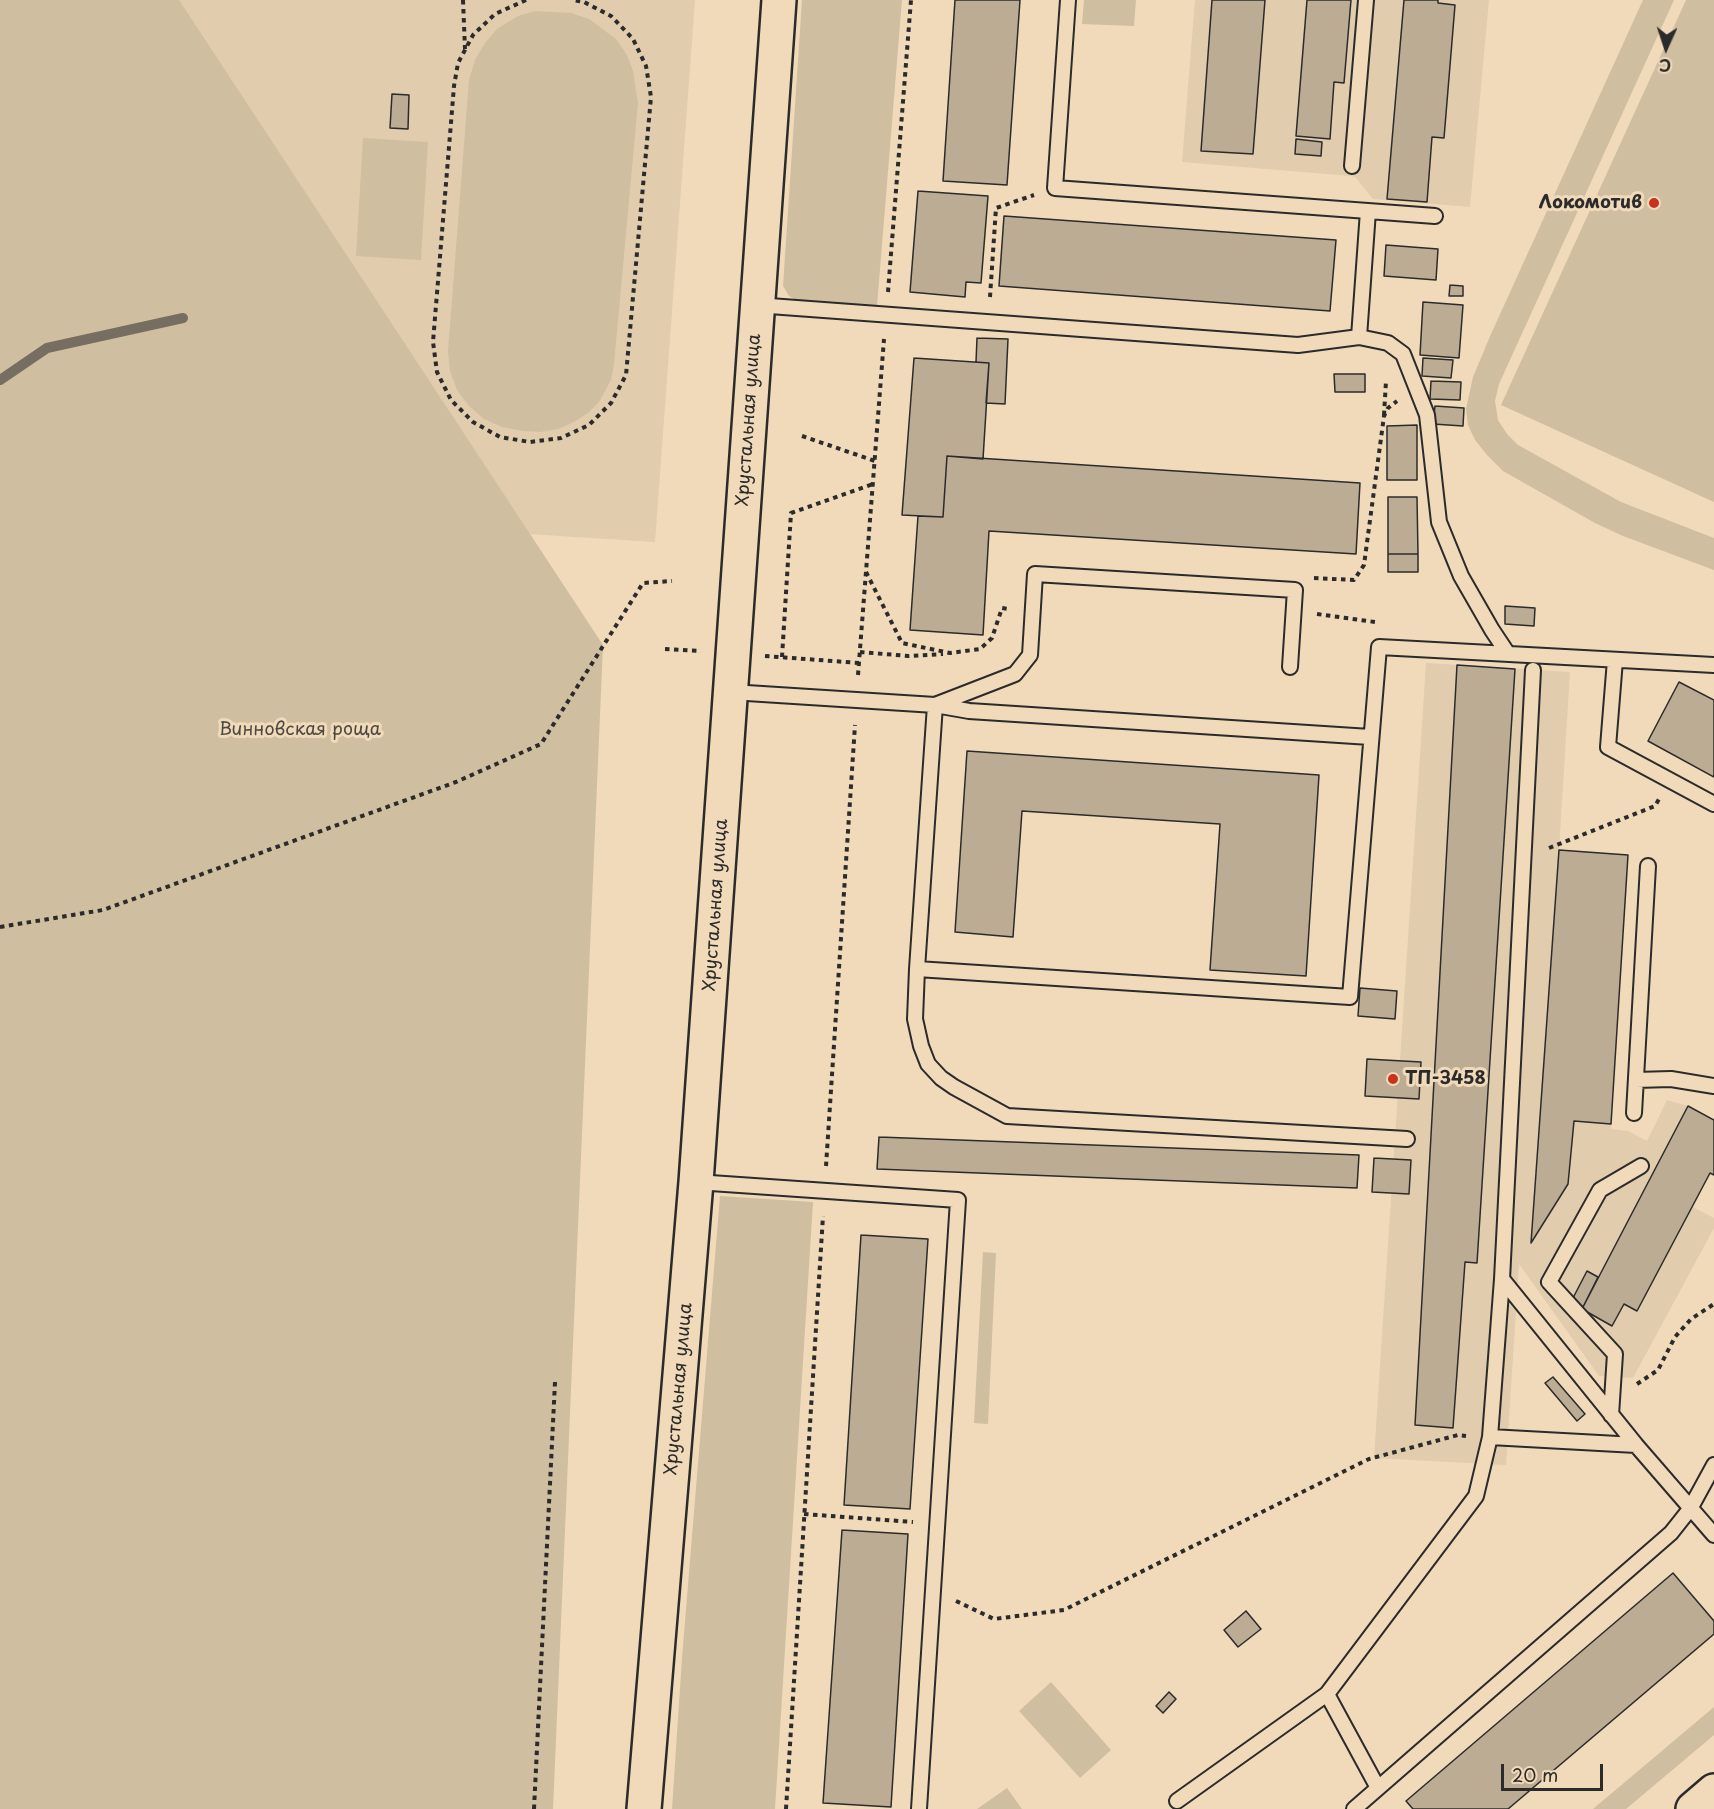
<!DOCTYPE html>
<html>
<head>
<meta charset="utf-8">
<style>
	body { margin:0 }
	#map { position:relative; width:1714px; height:1809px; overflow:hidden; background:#f1dab9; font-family:"Playpen Sans",sans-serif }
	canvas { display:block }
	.north { position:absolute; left:1636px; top:18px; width:60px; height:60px; -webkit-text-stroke:4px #f1dab9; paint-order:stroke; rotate:183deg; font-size:16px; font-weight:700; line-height:24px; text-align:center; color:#2b2b2b }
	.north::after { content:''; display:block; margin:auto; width:21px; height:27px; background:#2b2b2b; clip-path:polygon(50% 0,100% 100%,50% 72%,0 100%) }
	.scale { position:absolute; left:1501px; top:1764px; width:102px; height:27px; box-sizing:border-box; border:3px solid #2b2b2b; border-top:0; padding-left:8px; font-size:18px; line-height:21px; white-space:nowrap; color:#2b2b2b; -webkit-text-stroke:4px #f1dab9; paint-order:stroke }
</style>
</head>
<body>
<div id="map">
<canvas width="1714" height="1809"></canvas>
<div class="north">С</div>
<div class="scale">20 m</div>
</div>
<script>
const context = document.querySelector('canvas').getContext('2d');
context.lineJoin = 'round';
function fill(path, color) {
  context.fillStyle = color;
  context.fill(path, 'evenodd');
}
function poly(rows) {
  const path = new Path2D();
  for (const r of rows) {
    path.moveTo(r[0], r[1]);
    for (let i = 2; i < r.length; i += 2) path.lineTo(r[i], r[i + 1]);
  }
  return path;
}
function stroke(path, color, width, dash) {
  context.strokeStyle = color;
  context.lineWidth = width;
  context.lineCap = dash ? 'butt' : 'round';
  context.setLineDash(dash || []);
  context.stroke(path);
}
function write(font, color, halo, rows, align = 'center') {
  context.font = font + ' "Playpen Sans",sans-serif';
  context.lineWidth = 6;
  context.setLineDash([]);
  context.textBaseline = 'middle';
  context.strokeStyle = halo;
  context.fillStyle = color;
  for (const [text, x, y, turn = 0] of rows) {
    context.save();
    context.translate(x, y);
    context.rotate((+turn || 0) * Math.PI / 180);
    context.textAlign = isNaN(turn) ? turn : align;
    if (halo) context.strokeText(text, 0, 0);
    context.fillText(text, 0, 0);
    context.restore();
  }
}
fill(poly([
	[134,0,695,0,655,542,481,531],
	[1195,0,1489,0,1470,207,1373,199,1355,177,1351,176,1182,162],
	[1426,663,1570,672,1559,850,1628,855,1611,1129,1628,1131,1647,1141,1667,1100,1688,1106,1714,1120,1714,1175,1710,1174,1693,1207,1714,1218,1714,1228,1633,1378,1599,1376,1519,1264,1506,1465,1374,1458]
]), '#e1ccae');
fill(poly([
	[0,0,179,0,603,645,553,1809,0,1809],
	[802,0,902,0,877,306,796,300,789,296,783,286],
	[1084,0,1136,0,1134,26,1082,24],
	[1643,0,1674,0,1499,384,1495,401,1498,420,1507,434,1518,445,1621,502,1714,538,1714,570,1623,536,1595,523,1503,471,1487,455,1475,440,1468,425,1466,409,1473,377,1491,334],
	[1686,0,1714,0,1714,502,1501,405],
	[535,11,571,13,589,19,616,39,627,55,633,71,638,103,614,364,611,380,599,402,588,413,574,422,558,429,540,432,523,431,502,427,484,419,469,406,457,390,450,371,448,351,469,80,475,60,485,43,497,29,518,16],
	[363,138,428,142,421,260,356,256],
	[720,1196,813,1202,775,1809,672,1809,682,1658],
	[983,1252,996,1253,988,1424,974,1423],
	[1051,1682,1111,1750,1080,1778,1019,1711],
	[1714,1707,1714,1735,1626,1809,1593,1809],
	[1007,1788,1022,1809,977,1809]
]), '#d0bea1');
stroke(poly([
	[0,380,47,348,183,318]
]), '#766e60', 10);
const building = poly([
	[955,0,1020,0,1007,185,943,181,955,0],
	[1212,0,1265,0,1253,154,1201,151,1212,0],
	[1307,0,1351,0,1344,83,1334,82,1330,139,1296,136,1307,0],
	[1404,0,1438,0,1438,3,1455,5,1444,138,1432,137,1427,202,1387,199,1404,0],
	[392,94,409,95,408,129,390,128,392,94],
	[1296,139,1322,142,1321,156,1295,154,1296,139],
	[918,191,988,196,981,283,966,282,965,297,910,292,918,191],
	[1004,216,1336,240,1330,311,999,286,1004,216],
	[1386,245,1438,249,1436,280,1384,276,1386,245],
	[1450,285,1463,286,1463,296,1449,296,1450,285],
	[1423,302,1463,305,1459,358,1420,355,1423,302],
	[977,338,1008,339,1005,404,986,403,989,363,976,362,977,338],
	[914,358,989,363,983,459,947,456,943,517,902,515,914,358],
	[1423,358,1453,360,1451,378,1422,376,1423,358],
	[1334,374,1365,374,1365,392,1335,392,1334,374],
	[1431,381,1461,382,1460,400,1430,399,1431,381],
	[1435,406,1464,408,1463,426,1433,424,1435,406],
	[1417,425,1417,480,1387,480,1387,426,1417,425],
	[947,456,1360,483,1356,554,989,531,983,635,910,630,918,516,943,517,947,456],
	[1388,497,1417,497,1418,554,1388,554,1388,497],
	[1388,554,1418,554,1418,572,1388,572,1388,554],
	[1505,606,1535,608,1534,626,1505,624,1505,606],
	[1457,665,1515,669,1477,1263,1465,1262,1453,1428,1415,1425,1457,665],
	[1679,682,1714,700,1714,777,1648,741,1679,682],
	[967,751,1319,775,1306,976,1210,970,1220,824,1022,811,1013,937,955,932,967,751],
	[1559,850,1628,855,1611,1124,1574,1121,1568,1184,1531,1243,1559,850],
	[1360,988,1397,991,1395,1019,1358,1016,1360,988],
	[1367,1059,1421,1062,1419,1099,1365,1096,1367,1059],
	[1688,1106,1714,1120,1714,1175,1710,1173,1637,1311,1624,1304,1612,1326,1582,1309,1688,1106],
	[879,1137,1359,1155,1357,1188,877,1169,879,1137],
	[1374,1158,1411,1160,1409,1194,1372,1192,1374,1158],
	[861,1235,928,1239,910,1509,844,1505,861,1235],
	[1587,1271,1598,1277,1583,1307,1574,1302,1574,1296,1587,1271],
	[1553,1377,1585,1414,1577,1421,1545,1383,1553,1377],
	[842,1530,908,1534,891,1807,823,1803,842,1530],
	[1673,1573,1714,1621,1714,1634,1508,1809,1413,1809,1406,1801,1673,1573],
	[1246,1611,1261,1629,1238,1647,1224,1630,1246,1611],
	[1169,1692,1176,1699,1163,1713,1156,1706,1169,1692]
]);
fill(building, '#bdac94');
stroke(building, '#2b2b2b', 1.5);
const service = poly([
	[1068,0,1055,188,1368,211,1359,337],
	[1352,166,1366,0],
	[1368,211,1435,216],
	[756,305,1298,345,1359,337,1388,343,1403,354,1427,415,1439,522,1461,576,1492,630,1508,654],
	[1615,660,1608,747,1714,804],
	[1290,667,1295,590,1035,574,1030,655,1015,674,935,705,917,969,1350,997,1379,647,1714,665],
	[731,692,935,705,969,711,1370,737],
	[917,969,915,1019,921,1046,928,1064,941,1078,954,1087,1007,1116,1407,1139],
	[1636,1080,1671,1079,1714,1086],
	[1634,1113,1648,866],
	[696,1182,958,1200,919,1809],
	[1502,1279,1636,1445,1714,1535],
	[1611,1415,1615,1354,1549,1282,1600,1190,1641,1166],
	[1490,1437,1636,1445],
	[1327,1694,1378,1788],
	[1177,1801,1327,1694,1476,1496,1490,1437,1502,1279,1533,670],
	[1354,1809,1671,1533,1690,1509,1714,1465]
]);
const secondary = poly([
	[644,1809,696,1182,779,0],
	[1693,1809,1714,1791]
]);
stroke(service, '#2b2b2b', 18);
stroke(secondary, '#2b2b2b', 38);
stroke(poly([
	[463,0,465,49],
	[526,0,495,14,473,35,458,63,454,86,433,342,437,372,451,400,473,422,500,437,530,442,561,438,589,425,611,403,626,375,651,97,646,66,633,39,611,16,584,2,573,0],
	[888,292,911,0],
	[990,297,996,208,1034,195],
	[1384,415,1386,381],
	[802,436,875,461],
	[866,572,902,643,950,653,980,649,992,638,1002,608,1009,609],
	[1314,578,1354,580,1364,565,1384,416,1388,408,1397,401],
	[1317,614,1375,622],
	[665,649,701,651],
	[860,652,908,656,943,654],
	[765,656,859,663],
	[782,657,791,513,873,484],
	[858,675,884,339],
	[1549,848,1655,806,1659,799],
	[0,927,103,910,456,782,541,744,643,583,672,581],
	[826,1166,855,725],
	[1637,1384,1658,1370,1675,1337,1691,1319,1714,1304],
	[804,1514,913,1522],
	[956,1601,994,1619,1064,1610,1369,1459,1458,1435,1466,1436],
	[534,1809,555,1382],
	[786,1809,823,1216]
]), '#2b2b2b', 4, [4.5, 4.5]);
stroke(service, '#f1dab9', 14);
stroke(secondary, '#f1dab9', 33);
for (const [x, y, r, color] of [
	[1654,203,6,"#c8321e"],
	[1393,1079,6,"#c8321e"]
]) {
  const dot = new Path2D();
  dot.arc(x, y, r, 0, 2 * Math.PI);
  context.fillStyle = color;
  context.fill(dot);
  stroke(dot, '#f1dab9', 2);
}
write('bold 18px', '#2b2b2b', '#f1dab9', [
	["Локомотив",1642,203],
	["ТП-3458",1405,1079,"left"]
], 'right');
write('18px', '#2b2b2b', '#f1dab9', [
	["Хрустальная улица",749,420,-86],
	["Хрустальная улица",716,905,-86],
	["Хрустальная улица",679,1389,-85]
]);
write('18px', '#4c4843', '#f1dab9', [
	["Винновская роща",300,730]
]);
</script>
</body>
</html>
